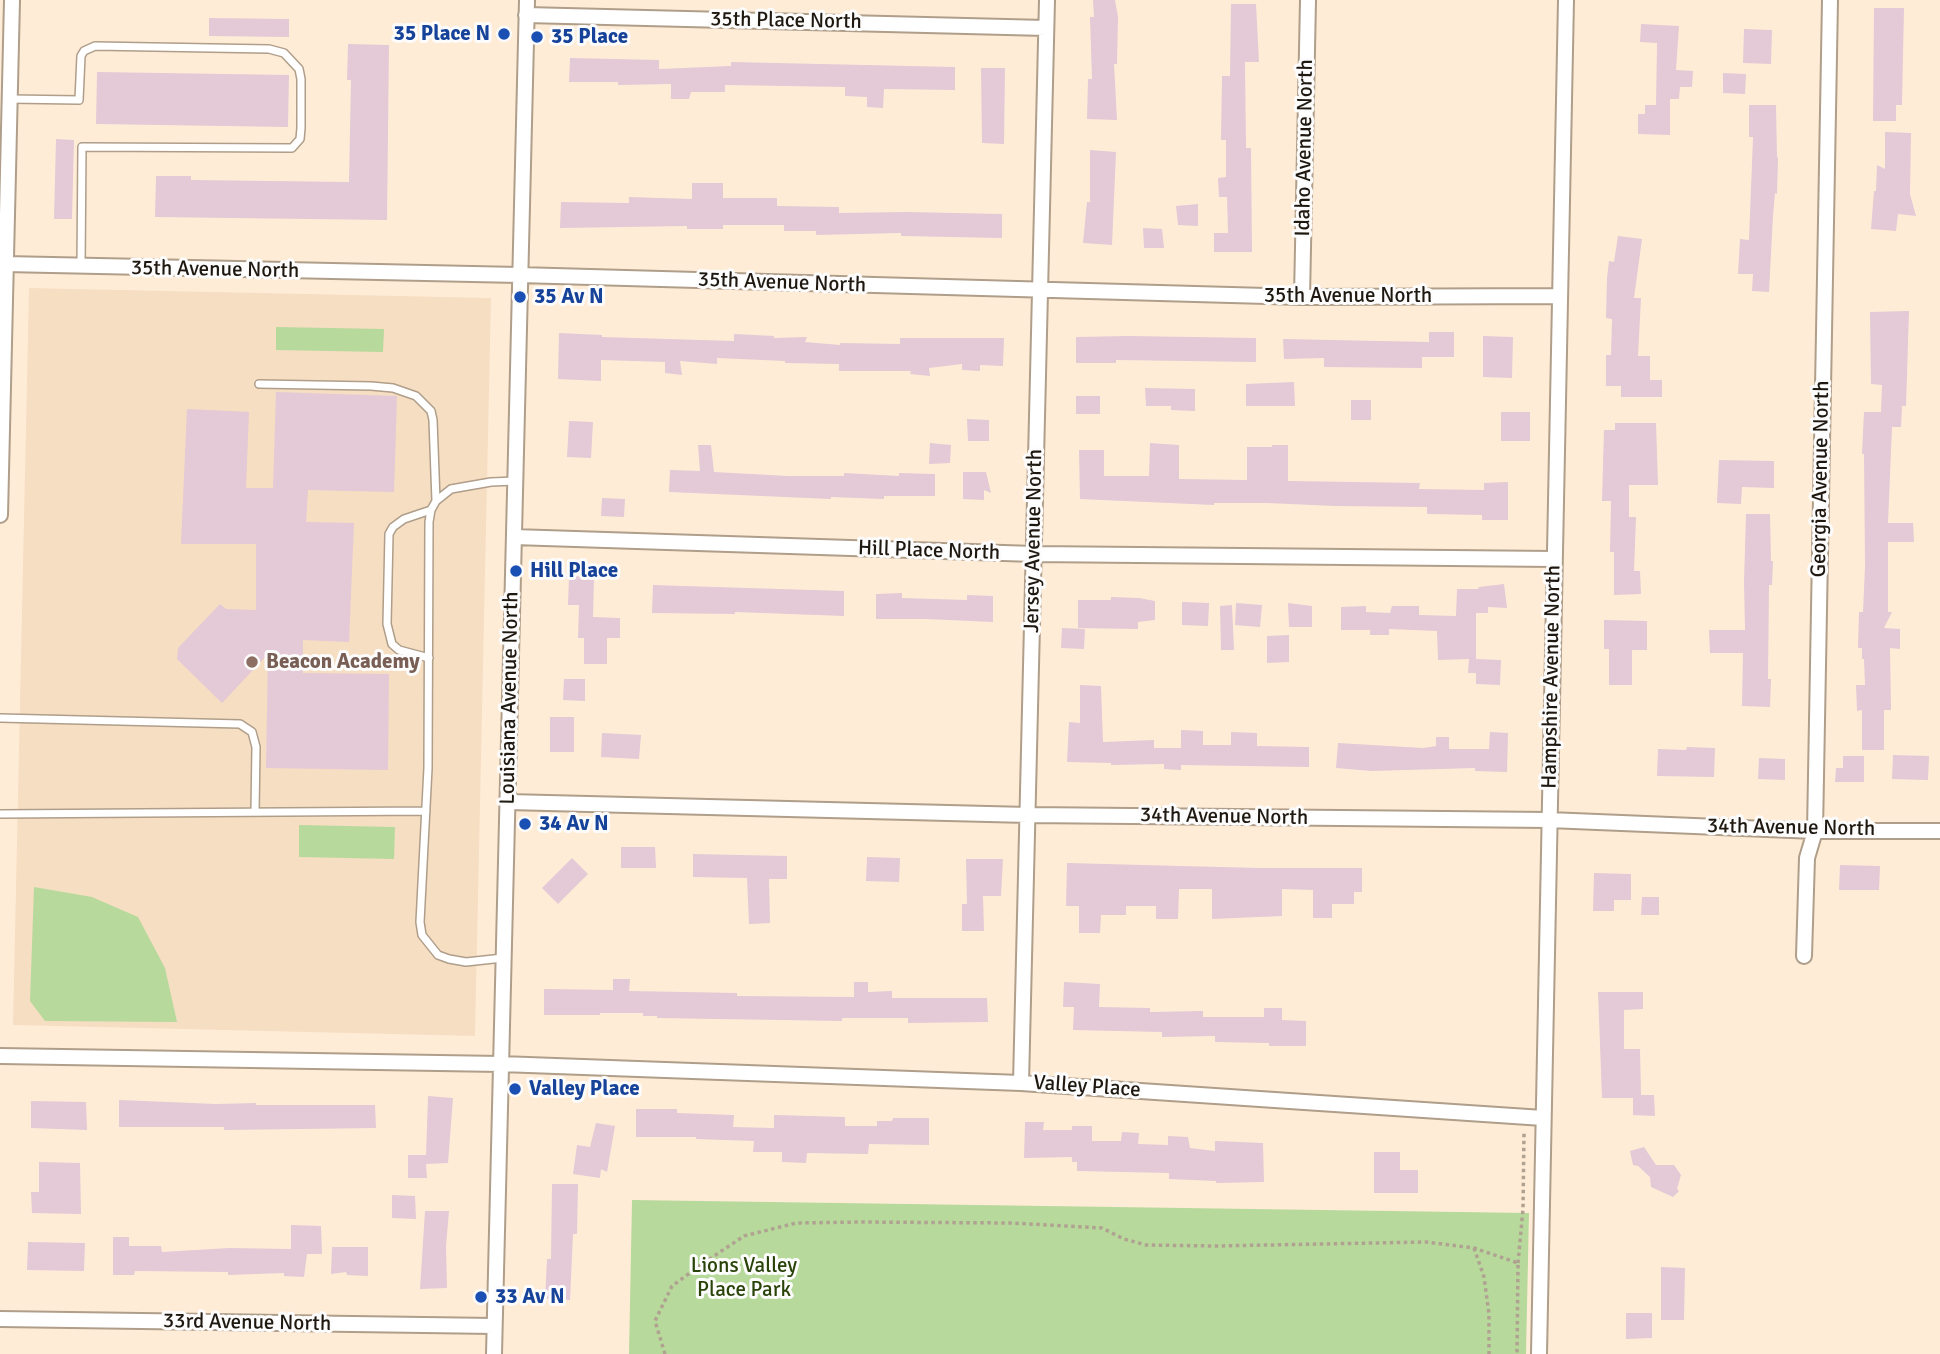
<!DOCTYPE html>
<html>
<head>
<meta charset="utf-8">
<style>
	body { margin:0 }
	canvas { display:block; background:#ffecd7 }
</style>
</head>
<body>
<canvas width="1940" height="1354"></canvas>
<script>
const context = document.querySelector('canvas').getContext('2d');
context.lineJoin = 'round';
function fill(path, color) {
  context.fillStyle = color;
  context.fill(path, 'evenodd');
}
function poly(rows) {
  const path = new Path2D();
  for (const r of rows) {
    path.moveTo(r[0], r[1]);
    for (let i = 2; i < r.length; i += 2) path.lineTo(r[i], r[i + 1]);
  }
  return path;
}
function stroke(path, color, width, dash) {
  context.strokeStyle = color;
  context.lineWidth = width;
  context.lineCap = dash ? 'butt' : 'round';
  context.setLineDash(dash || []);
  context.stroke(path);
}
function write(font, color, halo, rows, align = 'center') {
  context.font = font + ' Signika,sans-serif';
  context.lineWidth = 6;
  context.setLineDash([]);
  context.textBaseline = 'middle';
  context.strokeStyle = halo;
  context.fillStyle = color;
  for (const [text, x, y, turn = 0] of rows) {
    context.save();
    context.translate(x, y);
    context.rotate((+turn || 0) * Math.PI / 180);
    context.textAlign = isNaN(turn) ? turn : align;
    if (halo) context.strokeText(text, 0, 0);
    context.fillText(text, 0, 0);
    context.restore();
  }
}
fill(poly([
	[29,288,491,298,475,1036,13,1025]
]), '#f6dec3');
fill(poly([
	[276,327,384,329,383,352,276,350],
	[299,825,395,827,394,859,299,857],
	[34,887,92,897,138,917,165,968,177,1022,45,1021,30,1001],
	[632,1200,1529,1213,1526,1354,629,1354]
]), '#b8d99c');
fill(poly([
	[1093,0,1115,0,1118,17,1117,64,1114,64,1117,120,1087,119,1088,79,1092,79,1090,17,1094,17],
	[1231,4,1256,4,1259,62,1245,62,1246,148,1251,148,1252,252,1214,252,1214,233,1228,233,1227,197,1219,197,1218,178,1226,177,1226,140,1221,140,1222,76,1230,76],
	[1874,8,1904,8,1902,105,1896,105,1896,121,1873,121],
	[209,18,289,19,289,37,209,36],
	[1641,24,1679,26,1676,70,1693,71,1692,87,1680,87,1679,99,1670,99,1670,135,1638,134,1638,114,1645,114,1645,105,1656,105,1657,43,1640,42],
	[1744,29,1772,30,1771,64,1743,63],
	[348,44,389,45,387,220,155,217,156,176,191,176,191,180,349,182,351,80,347,80],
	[570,58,659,60,659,69,731,66,731,62,955,67,955,90,884,89,883,108,867,107,867,97,845,96,845,87,725,85,725,92,691,92,689,99,671,99,671,84,618,85,618,82,569,82],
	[981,68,1005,68,1004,144,982,143],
	[97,72,289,75,288,127,96,124],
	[1723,73,1746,74,1745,94,1723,93],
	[1749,105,1776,105,1777,157,1778,158,1777,194,1775,193,1773,216,1769,292,1752,291,1753,274,1738,274,1740,239,1749,240,1753,137,1749,137],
	[1885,132,1911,133,1910,194,1916,216,1898,214,1896,231,1871,229,1874,191,1876,191,1877,165,1885,169],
	[56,139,74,140,72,219,54,219],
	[1090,150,1116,152,1112,245,1083,243,1087,202,1090,202],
	[692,183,723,183,723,198,777,198,777,206,839,207,839,213,907,212,1002,214,1002,238,901,236,901,233,816,235,816,231,784,231,784,225,723,225,723,229,687,229,687,226,560,228,561,202,629,203,629,197,692,199],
	[1198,204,1198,226,1178,225,1176,206],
	[1143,228,1162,229,1164,248,1144,248],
	[1618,236,1642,239,1634,298,1641,298,1638,356,1650,356,1650,380,1662,380,1662,397,1621,397,1621,386,1606,386,1606,355,1611,355,1612,319,1606,318,1607,278,1609,261,1614,262],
	[1909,311,1906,406,1902,406,1901,427,1892,427,1888,523,1913,523,1914,542,1888,542,1888,612,1892,612,1884,628,1900,629,1900,649,1890,648,1891,710,1884,710,1884,750,1862,750,1862,710,1857,711,1856,685,1865,685,1864,659,1862,659,1862,648,1858,648,1859,612,1863,612,1865,566,1864,454,1862,454,1864,412,1881,412,1882,385,1871,384,1870,312],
	[1429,332,1454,332,1454,357,1422,357,1422,368,1324,367,1324,358,1284,359,1283,339,1429,342],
	[559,333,602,335,602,337,734,341,734,334,774,336,774,338,807,337,805,342,840,345,840,343,900,344,900,338,1004,338,1003,366,980,365,980,371,962,370,962,364,929,368,930,376,910,374,911,371,839,371,839,364,785,363,785,361,717,358,717,364,680,361,682,375,665,373,665,362,601,360,601,381,558,379],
	[1128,336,1256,338,1256,362,1116,360,1116,363,1076,363,1076,337],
	[1483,336,1513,337,1512,378,1483,377],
	[1294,382,1295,406,1246,406,1246,384],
	[1145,388,1195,389,1195,411,1171,410,1171,406,1146,406],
	[276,392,397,396,394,492,308,490,306,522,354,523,349,642,303,640,303,673,389,674,388,770,266,768,268,654,222,703,177,659,178,648,220,604,226,609,256,610,256,544,181,544,187,409,249,412,246,488,273,488],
	[1076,396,1100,396,1100,414,1076,414],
	[1351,400,1371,400,1371,420,1351,420],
	[1501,412,1530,412,1530,441,1501,441],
	[967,419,989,420,989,441,968,441],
	[569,421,593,422,591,458,567,457],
	[1615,423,1656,423,1658,485,1629,485,1629,517,1636,517,1634,571,1640,571,1641,594,1614,595,1614,552,1610,552,1611,501,1602,501,1604,430,1615,430],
	[930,443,951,445,950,463,929,464],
	[1150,443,1179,445,1179,479,1247,480,1247,447,1272,447,1272,445,1288,445,1288,481,1420,483,1419,489,1484,490,1484,483,1508,482,1508,520,1482,520,1482,515,1427,514,1427,507,1335,506,1267,503,1214,503,1214,505,1080,499,1079,450,1104,450,1104,476,1149,476],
	[698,445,711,445,714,472,788,476,844,476,844,473,899,476,899,473,935,474,935,496,884,496,884,499,831,497,831,499,669,492,670,470,700,471],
	[1719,460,1774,461,1774,488,1742,487,1741,504,1717,503],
	[963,472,986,472,991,493,984,490,984,500,963,499],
	[602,498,625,499,624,517,601,516],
	[1746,514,1770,514,1771,561,1773,561,1772,585,1769,585,1768,679,1771,679,1770,707,1742,706,1743,653,1710,653,1709,630,1745,630,1744,582],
	[569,576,594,577,593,617,620,618,620,638,607,638,607,664,584,664,584,638,578,638,579,605,568,605],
	[1504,584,1507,608,1488,607,1488,613,1476,613,1476,659,1501,660,1500,685,1476,684,1476,673,1468,673,1469,659,1438,660,1437,631,1389,629,1389,635,1370,635,1370,630,1341,630,1341,607,1366,606,1366,612,1390,613,1392,606,1419,606,1419,615,1456,616,1457,589,1478,589,1479,587],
	[653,585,844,591,844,616,735,612,735,614,652,613],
	[902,593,902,598,967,600,967,595,993,596,993,622,926,619,876,619,876,594],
	[1111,597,1139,598,1155,601,1155,620,1138,622,1138,629,1078,628,1078,600,1111,600],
	[1182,602,1209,603,1208,626,1182,625],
	[1236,603,1262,605,1260,627,1235,625],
	[1288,603,1312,606,1312,627,1289,627],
	[1232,605,1234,650,1221,650,1220,606],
	[1604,620,1647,621,1647,650,1632,650,1632,685,1609,685,1609,649,1604,649],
	[1062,628,1085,629,1084,649,1061,648],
	[1289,635,1289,662,1267,663,1267,636],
	[564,679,585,679,585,701,563,700],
	[1080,685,1101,686,1103,742,1154,740,1154,748,1181,748,1181,730,1203,731,1203,745,1231,745,1231,732,1257,733,1257,746,1309,747,1309,767,1181,765,1181,770,1164,769,1164,764,1111,765,1111,763,1067,762,1069,722,1080,723],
	[550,717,574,717,574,752,550,752],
	[1490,732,1508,733,1507,772,1475,771,1475,768,1372,771,1336,768,1338,743,1423,748,1436,746,1436,737,1449,737,1449,749,1489,749],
	[602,733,641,735,639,759,601,757],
	[1687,747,1715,748,1714,777,1657,776,1658,749,1686,750],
	[1893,755,1929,756,1928,780,1892,779],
	[1843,756,1864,756,1864,782,1835,782,1836,768,1843,768],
	[1759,758,1785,759,1785,780,1758,779],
	[621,847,655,847,656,868,621,868],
	[693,854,787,856,787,879,769,879,770,923,749,924,747,878,693,877],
	[867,857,900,858,899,882,866,881],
	[572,858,588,874,558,904,542,888],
	[966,859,1003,859,1001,896,983,896,984,931,962,931,962,904,967,904],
	[1067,863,1259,868,1362,868,1362,892,1354,892,1354,904,1332,904,1332,918,1313,918,1313,890,1282,889,1282,916,1212,919,1212,889,1179,889,1178,919,1156,919,1156,906,1126,906,1126,915,1101,915,1100,933,1079,933,1079,906,1066,906],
	[1840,865,1880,866,1879,890,1839,890],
	[1594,873,1631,874,1631,900,1614,900,1614,911,1593,911],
	[1642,897,1659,897,1659,915,1641,915],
	[613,979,630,979,629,991,737,993,737,996,854,997,854,982,868,982,868,992,892,991,892,998,987,998,988,1022,908,1023,908,1018,842,1018,842,1021,657,1018,657,1016,643,1016,643,1013,600,1013,600,1015,544,1015,544,989,613,990],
	[1064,982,1100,984,1099,1007,1150,1008,1150,1012,1203,1011,1203,1017,1264,1017,1264,1008,1282,1008,1282,1020,1306,1021,1306,1046,1269,1046,1269,1043,1215,1042,1215,1036,1162,1037,1162,1032,1073,1030,1074,1007,1063,1007],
	[1598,992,1643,992,1643,1009,1624,1010,1624,1049,1640,1049,1641,1095,1654,1095,1655,1116,1633,1115,1633,1098,1602,1098],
	[428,1096,453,1098,448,1163,426,1164,427,1178,408,1178,408,1155,426,1155],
	[119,1100,216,1104,256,1103,256,1105,375,1105,376,1128,224,1130,224,1127,119,1127],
	[31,1101,86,1102,87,1130,31,1128],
	[636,1109,677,1109,677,1113,734,1115,733,1127,774,1128,774,1115,845,1117,845,1126,877,1126,877,1121,892,1121,893,1118,929,1118,929,1145,869,1144,868,1154,807,1153,806,1163,782,1162,782,1152,753,1152,754,1141,696,1139,696,1137,636,1137],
	[1025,1122,1044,1122,1043,1130,1072,1130,1072,1126,1092,1126,1092,1141,1121,1141,1122,1132,1139,1133,1138,1144,1168,1145,1168,1136,1188,1137,1190,1148,1215,1151,1215,1141,1263,1143,1264,1182,1216,1183,1216,1181,1169,1179,1169,1173,1077,1171,1077,1162,1072,1162,1072,1157,1024,1158],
	[596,1123,615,1126,607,1172,601,1169,600,1178,573,1174,577,1145,590,1147],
	[1644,1147,1656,1165,1674,1165,1681,1175,1677,1189,1679,1191,1673,1197,1651,1187,1650,1177,1638,1166,1633,1165,1630,1151],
	[1374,1152,1400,1152,1400,1170,1418,1170,1418,1193,1374,1193],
	[39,1162,80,1163,81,1214,32,1213,31,1192,39,1192],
	[552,1184,578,1184,577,1234,573,1234,570,1300,545,1299,547,1259,551,1259],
	[392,1195,415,1196,416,1219,392,1218],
	[425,1211,449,1211,446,1246,447,1288,420,1289],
	[291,1225,321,1226,322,1254,307,1254,304,1277,284,1276,284,1273,228,1275,228,1272,135,1271,134,1275,113,1275,113,1237,129,1237,129,1246,161,1246,162,1252,229,1248,291,1249],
	[28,1242,85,1243,84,1271,27,1270],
	[332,1247,368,1247,368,1276,347,1275,346,1272,331,1274],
	[1661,1267,1685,1268,1684,1320,1661,1320],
	[1626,1313,1652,1313,1652,1338,1626,1339]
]), '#e4c9d6');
const service = poly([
	[9,99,79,100,81,56,84,51,95,46,269,49,284,53,299,69,301,79,301,128,300,139,292,148,82,147,81,266],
	[259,384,371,386,393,388,416,396,431,411,433,420,436,501],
	[429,658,399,650,392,644,387,624,389,534,393,527,404,519,431,510],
	[0,718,240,724,252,732,256,747,255,812],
	[0,814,426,811],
	[503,958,466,962,449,959,438,955,422,935,420,922,428,768,429,522,431,510,436,501,451,489,491,482,515,481]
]);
const minor = poly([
	[526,15,1046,28],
	[5,264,519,275,1302,297,1559,296],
	[1302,297,1308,0],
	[0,515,12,0],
	[514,537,1034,554,1554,559],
	[508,802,1028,815,1549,820,1815,831,1940,831],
	[1804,956,1807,858,1815,831,1830,0],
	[0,1056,501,1064,1021,1083,1543,1118],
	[1021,1083,1047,0],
	[0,1319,494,1326],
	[494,1354,527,0],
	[1539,1354,1566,0]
]);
stroke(service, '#af9e8a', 10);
stroke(minor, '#af9e8a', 18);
stroke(poly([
	[1474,1248,1484,1277,1489,1314,1489,1354],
	[1518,1263,1523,1209,1524,1132],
	[665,1354,655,1321,672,1286,702,1264,744,1236,796,1223,859,1222,1012,1223,1102,1228,1124,1239,1146,1245,1216,1246,1426,1242,1474,1248,1518,1263,1517,1354]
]), '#b0a291', 3.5, [3.5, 3.5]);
stroke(service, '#fff', 7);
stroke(minor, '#fff', 14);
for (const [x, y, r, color] of [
	[504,34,7,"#1a4fb4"],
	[537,37,7,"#1a4fb4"],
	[520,297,7,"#1a4fb4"],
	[516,571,7,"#1a4fb4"],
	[252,662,7,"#8d6e63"],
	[525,824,7,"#1a4fb4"],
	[515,1089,7,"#1a4fb4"],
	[481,1297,7,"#1a4fb4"]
]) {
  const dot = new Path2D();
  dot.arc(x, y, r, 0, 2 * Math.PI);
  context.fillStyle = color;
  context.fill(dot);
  stroke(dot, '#fcfcfc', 2.5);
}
write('21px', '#1e1810', '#fcfcfc', [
	["35th Place North",786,21,1],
	["Idaho Avenue North",1305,148,-89],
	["35th Avenue North",215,270,1],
	["35th Avenue North",782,283,2],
	["35th Avenue North",1348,296],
	["Georgia Avenue North",1821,479,-89],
	["Jersey Avenue North",1034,541,-89],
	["Hill Place North",929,551,2],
	["Hampshire Avenue North",1552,677,-89],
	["Louisiana Avenue North",510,698,-89],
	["34th Avenue North",1224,817,1],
	["34th Avenue North",1791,828,1],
	["Valley Place",1087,1087,4],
	["33rd Avenue North",247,1323,1]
]);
write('bold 21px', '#164399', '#fcfcfc', [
	["35 Place N",490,34,"right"],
	["35 Place",551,37],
	["35 Av N",534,297],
	["Hill Place",530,571],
	["34 Av N",539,824],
	["Valley Place",529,1089],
	["33 Av N",495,1297]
], 'left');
write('bold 21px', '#785e54', '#fcfcfc', [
	["Beacon Academy",266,662]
], 'left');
write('21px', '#294309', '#fcfcfc', [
	["Lions Valley",744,1266],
	["Place Park",744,1290]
]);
</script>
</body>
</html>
